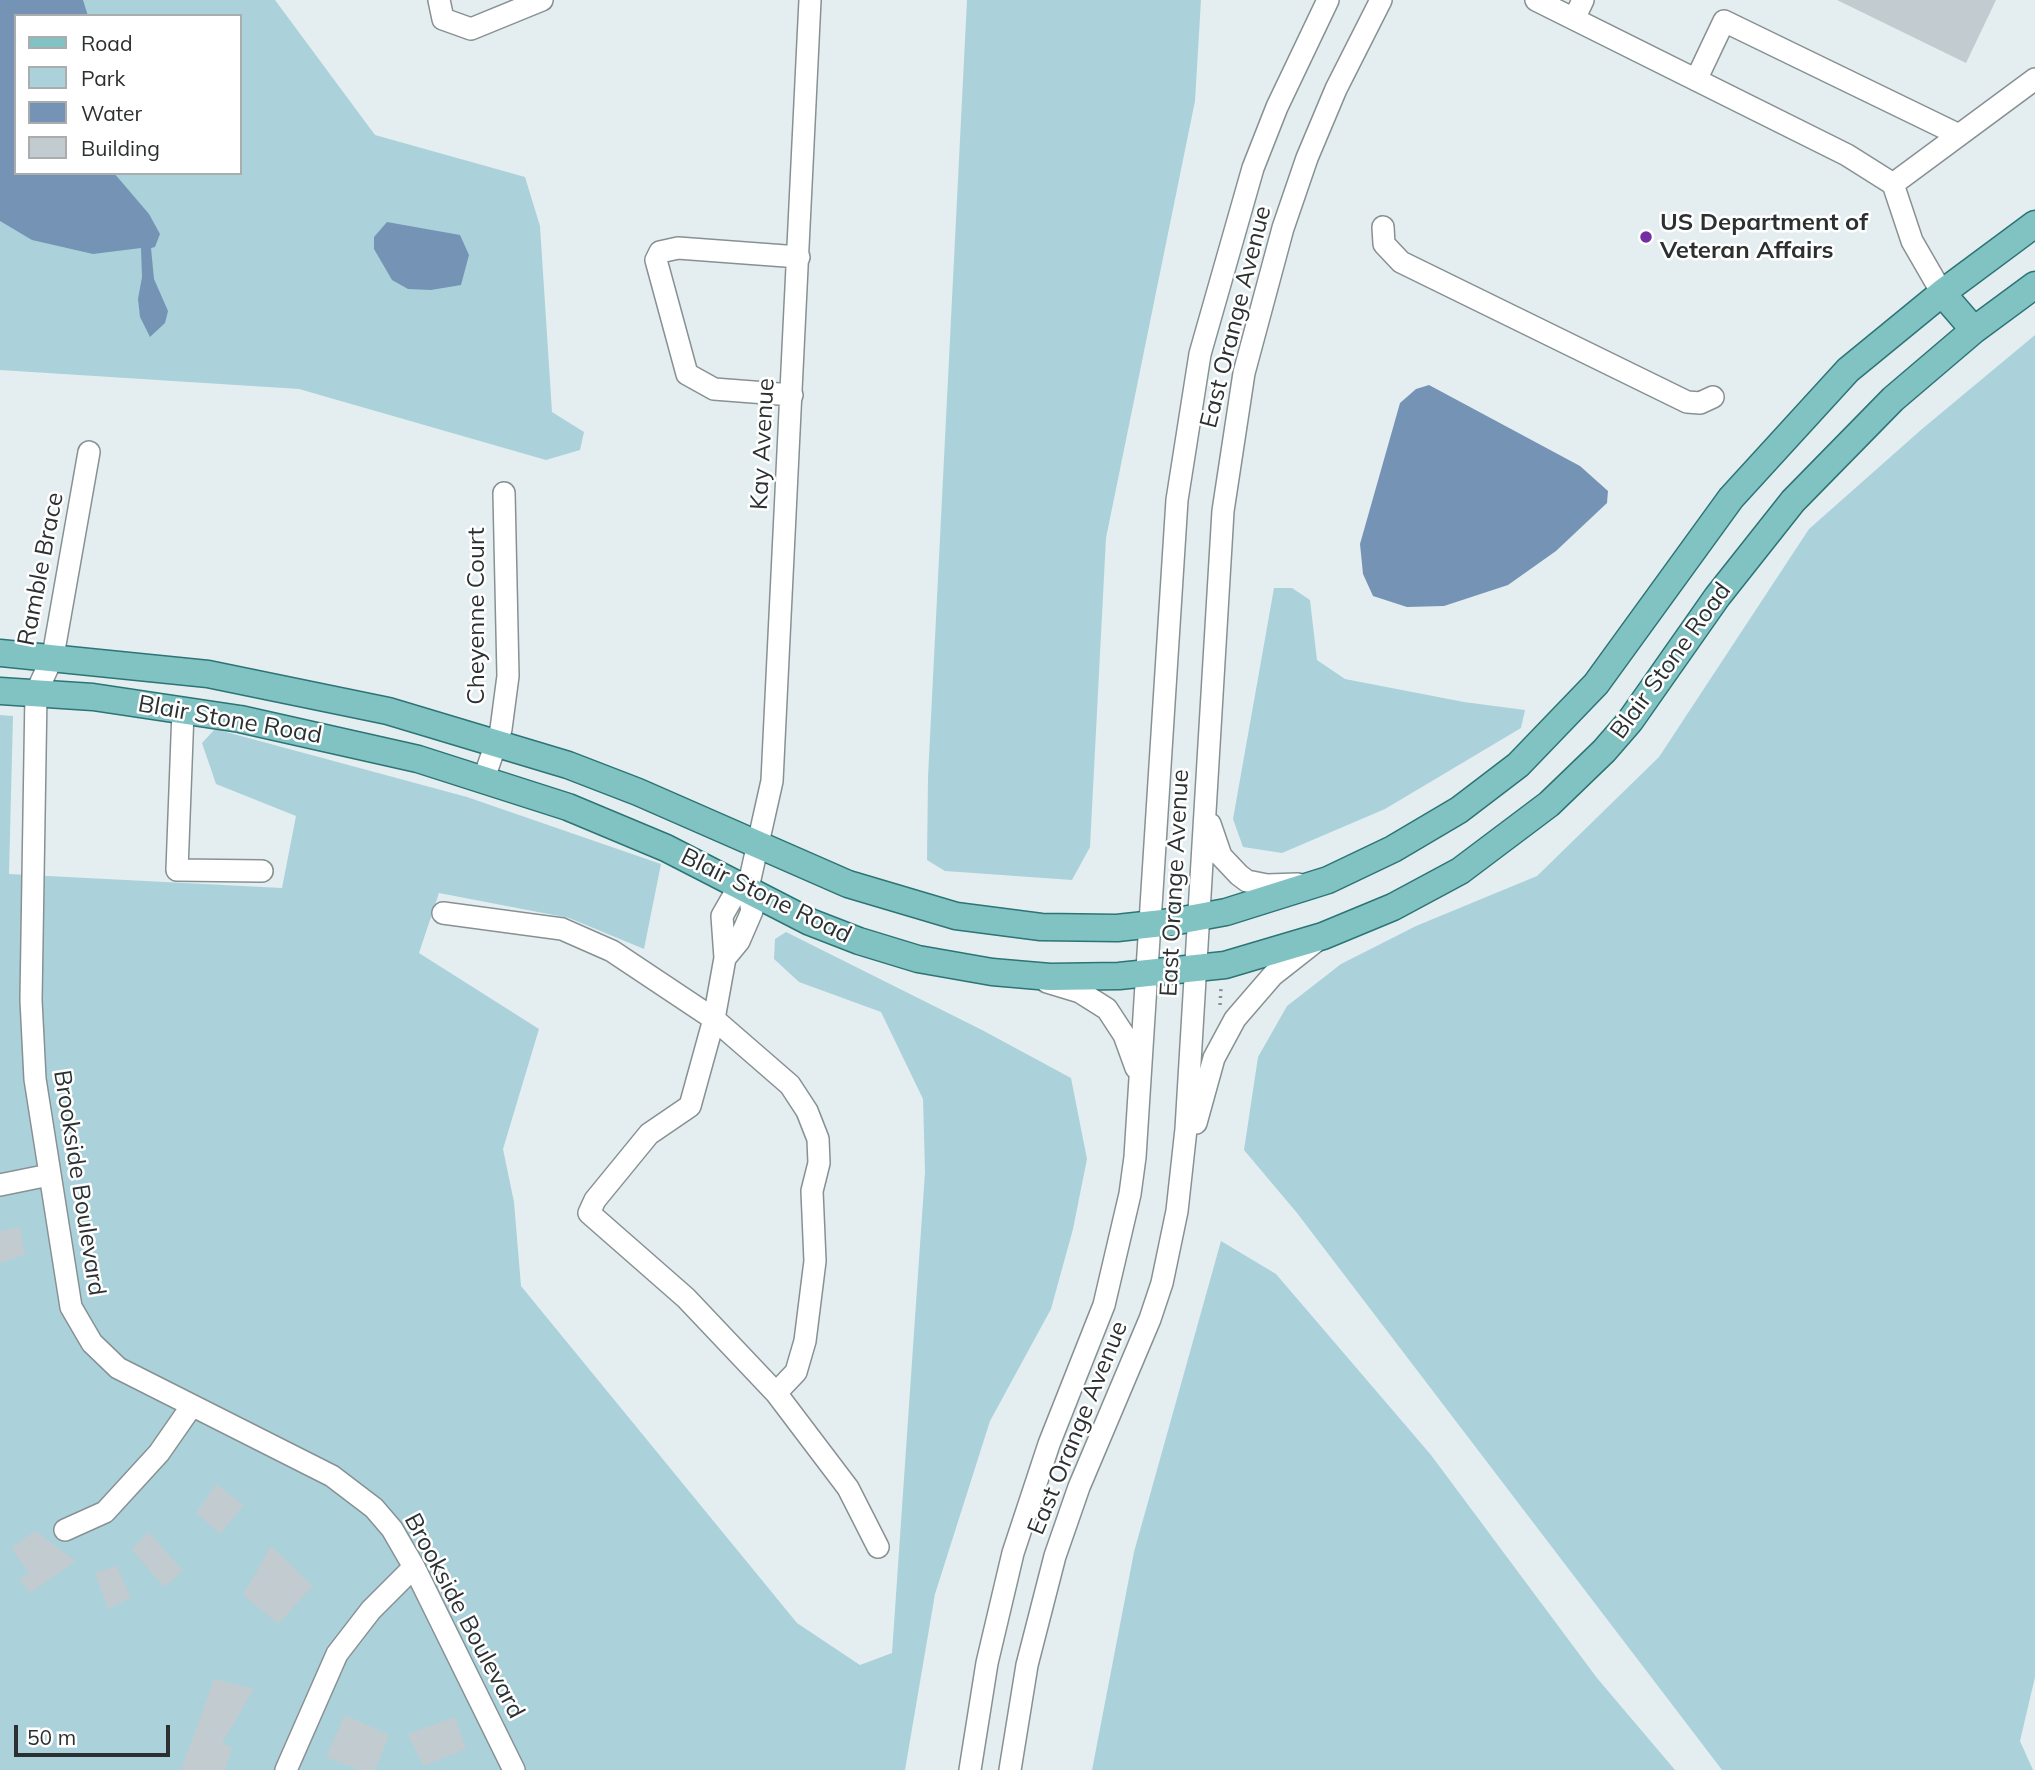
<!DOCTYPE html>
<html>
<head>
<meta charset="utf-8">
<style>
	body { margin:0 }
	#map { position:relative; width:2035px; height:1770px; overflow:hidden; background:#e4eef0; font-family:Mulish,sans-serif }
	canvas { display:block }
	.legend { position:absolute; left:14px; top:14px; width:228px; height:161px; box-sizing:border-box; background:#fff; border:2px solid #abacad; margin:0; padding:9px 12px; list-style:none; font-size:21px; color:#2d3031 }
	.legend li { display:flex; align-items:center; gap:14px; height:35px }
	.legend b { width:35px; border:2px solid #abacad }
	.scale { position:absolute; left:14px; top:1725px; width:156px; height:32px; box-sizing:border-box; border:4px solid #2d3031; border-top:0; padding-left:9px; font-size:21px; line-height:24px; white-space:nowrap; color:#2d3031; -webkit-text-stroke:5px #fff; paint-order:stroke }
</style>
</head>
<body>
<div id="map">
<canvas width="2035" height="1770"></canvas>
<ul class="legend">
<li><b style="height:9px;background:#81c2c2"></b>Road</li>
<li><b style="height:19px;background:#abd2db"></b>Park</li>
<li><b style="height:19px;background:#7593b4"></b>Water</li>
<li><b style="height:19px;background:#c2cbcf"></b>Building</li>
</ul>
<div class="scale">50 m</div>
</div>
<script>
const context = document.querySelector('canvas').getContext('2d');
context.lineJoin = 'round';
function fill(path, color) {
  context.fillStyle = color;
  context.fill(path, 'evenodd');
}
function poly(rows) {
  const path = new Path2D();
  for (const r of rows) {
    path.moveTo(r[0], r[1]);
    for (let i = 2; i < r.length; i += 2) path.lineTo(r[i], r[i + 1]);
  }
  return path;
}
function stroke(path, color, width, dash) {
  context.strokeStyle = color;
  context.lineWidth = width;
  context.lineCap = dash ? 'butt' : 'round';
  context.setLineDash(dash || []);
  context.stroke(path);
}
function write(font, color, halo, rows, align = 'center') {
  context.font = font + ' Mulish,sans-serif';
  context.lineWidth = 5;
  context.setLineDash([]);
  context.textBaseline = 'middle';
  context.strokeStyle = halo;
  context.fillStyle = color;
  for (const [text, x, y, turn = 0] of rows) {
    context.save();
    context.translate(x, y);
    context.rotate((+turn || 0) * Math.PI / 180);
    context.textAlign = isNaN(turn) ? turn : align;
    if (halo) context.strokeText(text, 0, 0);
    context.fillText(text, 0, 0);
    context.restore();
  }
}
fill(poly([
	[0,0,275,0,375,135,525,177,540,226,552,412,584,432,580,450,546,460,299,389,0,370],
	[16,16,240,16,240,173,16,173],
	[967,0,1201,0,1195,101,1106,538,1090,847,1072,880,945,871,927,860,928,777],
	[2035,335,2035,1677,2020,1741,2033,1770,1722,1770,1297,1213,1244,1150,1258,1057,1287,1006,1341,964,1416,926,1537,876,1659,757,1809,529,1922,429],
	[1274,588,1292,588,1310,600,1317,660,1345,679,1464,702,1525,710,1521,728,1385,809,1282,853,1243,847,1233,819],
	[0,715,13,716,9,874,282,888,296,816,216,784,202,743,215,729,467,797,661,864,644,949,569,918,439,893,419,953,539,1029,503,1149,514,1202,521,1286,797,1623,860,1665,892,1653,925,1172,923,1099,881,1012,799,982,774,959,775,939,786,932,982,1030,1071,1078,1087,1159,1073,1229,1051,1309,990,1421,935,1594,905,1770,0,1770],
	[1221,1241,1276,1274,1431,1455,1597,1678,1675,1770,1092,1770,1134,1552]
]), '#abd2db');
fill(poly([
	[0,0,83,0,88,16,16,16,16,173,114,173,149,214,160,234,155,247,151,248,154,279,168,311,165,323,150,337,140,317,138,299,142,277,141,248,93,254,32,240,0,221],
	[387,222,460,235,469,255,461,285,431,290,408,289,392,280,374,249,374,237],
	[1429,385,1580,466,1608,491,1607,503,1556,551,1508,585,1444,606,1407,607,1373,596,1363,574,1360,544,1400,403,1416,389]
]), '#7593b4');
fill(poly([
	[1837,0,1996,0,1966,63],
	[20,1227,25,1255,0,1263,0,1231],
	[216,1484,244,1505,220,1534,196,1513],
	[35,1531,76,1561,30,1593,19,1579,29,1573,11,1548],
	[149,1532,183,1571,164,1587,131,1549],
	[271,1546,313,1586,278,1624,243,1595],
	[117,1566,131,1598,108,1609,95,1573],
	[214,1679,254,1689,222,1743,232,1748,225,1770,181,1770],
	[345,1715,389,1735,375,1770,359,1770,326,1757],
	[455,1717,466,1749,423,1766,408,1734]
]), '#c2cbcf');
const minor = poly([
	[439,0,443,19,471,29,542,0],
	[1536,0,1847,155,1893,184,1912,241,1942,293],
	[1574,19,1583,0],
	[1696,80,1724,21,1959,135],
	[1893,184,2035,79],
	[1383,227,1384,244,1401,262,1687,402,1700,403,1713,397],
	[792,395,714,389,687,374,656,260,660,252,678,248,799,257],
	[89,452,53,656,36,693,31,1000,35,1079,71,1307,92,1343,118,1368,332,1476,374,1508,392,1529,414,1567,514,1770],
	[183,711,177,870,262,871],
	[484,778,501,729,508,676,504,493],
	[1210,824,1221,856,1239,875,1247,881,1267,885,1298,884],
	[748,888,734,895,722,916,725,958,714,1019,690,1106,649,1134,595,1200,589,1213,686,1298,776,1393,848,1488,878,1547],
	[443,913,562,929,612,951,714,1019,790,1085,807,1111,818,1139,819,1163,812,1191,815,1261,805,1341,796,1372,776,1393],
	[725,958,739,941,752,911,748,888,772,781,810,0],
	[1047,982,1080,992,1107,1009,1124,1035,1136,1068],
	[1196,1123,1214,1058,1235,1019,1273,975,1315,942],
	[0,1185,49,1175],
	[65,1530,105,1512,159,1453,191,1407],
	[286,1770,337,1654,371,1610,414,1567],
	[970,1770,987,1663,1013,1553,1049,1444,1104,1305,1130,1194,1135,1157,1177,500,1200,354,1253,168,1277,107,1328,0],
	[1010,1770,1027,1665,1055,1556,1079,1487,1150,1319,1162,1283,1177,1211,1186,1129,1223,511,1244,373,1283,228,1307,158,1336,89,1381,0]
]);
const major = poly([
	[1942,293,1974,330],
	[0,653,208,674,388,711,568,765,638,792,848,884,956,916,1041,927,1117,928,1172,922,1226,912,1328,880,1393,849,1459,810,1518,765,1596,684,1731,498,1848,370,1942,293,2035,224],
	[0,691,93,697,240,719,418,759,568,807,666,848,810,922,859,941,918,959,992,972,1050,977,1119,976,1225,965,1323,936,1393,907,1460,871,1549,804,1604,751,1630,721,1717,597,1793,501,1893,399,1974,330,2035,285]
]);
stroke(minor, '#879193', 24);
stroke(major, '#2d7475', 29);
stroke(poly([
	[1220,1005,1221,988]
]), '#899091', 3.5, [2, 5]);
stroke(minor, '#fff', 21);
stroke(major, '#81c2c2', 26);
for (const [x, y, r, color] of [
	[1646,237,7,"#722ea2"]
]) {
  const dot = new Path2D();
  dot.arc(x, y, r, 0, 2 * Math.PI);
  context.fillStyle = color;
  context.fill(dot);
  stroke(dot, '#fff', 2.5);
}
write('bold 24px', '#2d3031', '#fff', [
	["US Department of",1660,223],
	["Veteran Affairs",1660,251]
], 'left');
write('24px', '#2d3031', '#fff', [
	["East Orange Avenue",1236,317,-76],
	["Kay Avenue",763,444,-87],
	["Ramble Brace",41,569,-79],
	["Cheyenne Court",477,616,-90],
	["Blair Stone Road",1671,661,-54],
	["Blair Stone Road",230,720,10],
	["East Orange Avenue",1175,883,-87],
	["Blair Stone Road",766,896,26],
	["Brookside Boulevard",79,1183,81],
	["East Orange Avenue",1078,1428,-68],
	["Brookside Boulevard",464,1616,62]
]);
</script>
</body>
</html>
